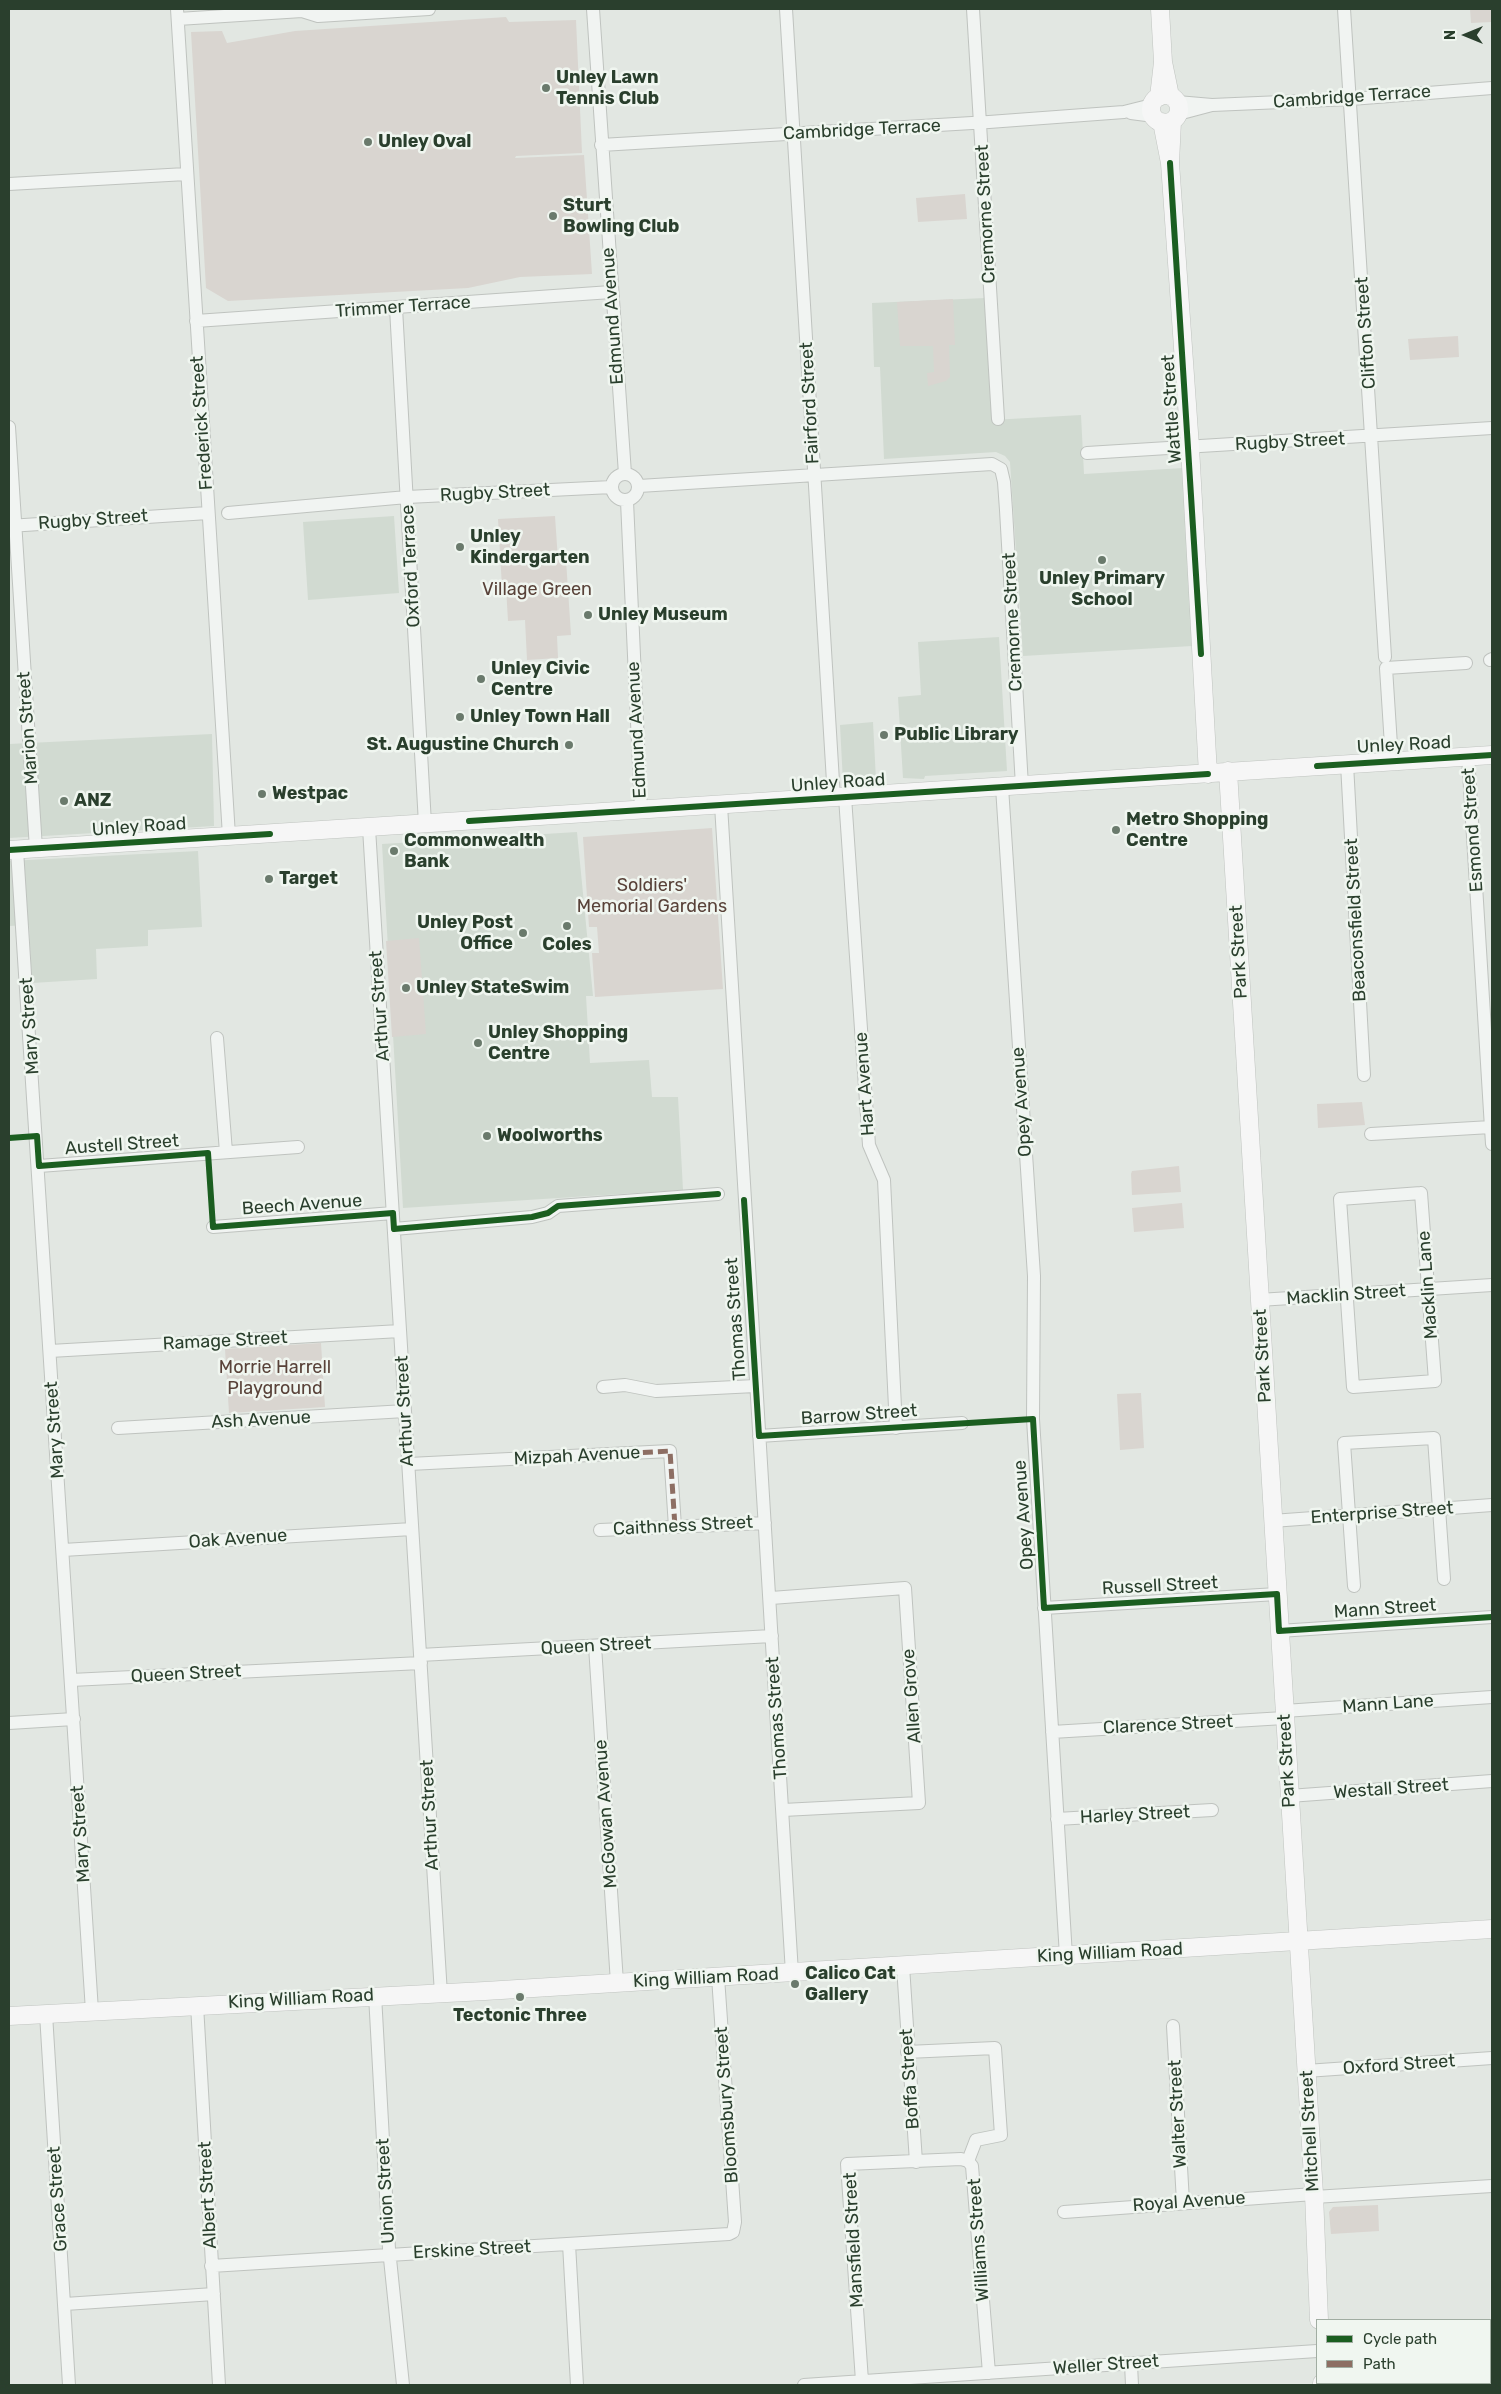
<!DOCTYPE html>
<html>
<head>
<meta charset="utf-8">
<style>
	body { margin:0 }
	#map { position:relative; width:1501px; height:2394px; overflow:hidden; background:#e2e7e2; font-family:Rubik,sans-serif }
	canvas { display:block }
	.frame { position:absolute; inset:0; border:10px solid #2a3f2d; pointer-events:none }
	.legend { position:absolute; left:1316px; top:2319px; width:175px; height:65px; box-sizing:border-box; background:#f0f6f0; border:1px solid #a1ada2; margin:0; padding:6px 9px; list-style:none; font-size:15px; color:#2a3f2d }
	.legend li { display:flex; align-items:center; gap:10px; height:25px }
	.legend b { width:25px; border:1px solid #a1ada2 }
	.north { position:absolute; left:1441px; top:10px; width:50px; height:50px; -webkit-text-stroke:4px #f0f6f0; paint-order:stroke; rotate:270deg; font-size:14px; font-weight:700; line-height:20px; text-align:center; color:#2a3f2d }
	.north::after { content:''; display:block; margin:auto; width:18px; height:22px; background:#2a3f2d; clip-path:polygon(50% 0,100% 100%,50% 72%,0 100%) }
</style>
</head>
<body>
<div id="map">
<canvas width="1501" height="2394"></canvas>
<div class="frame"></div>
<ul class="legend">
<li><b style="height:6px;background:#1b5e20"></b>Cycle path</li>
<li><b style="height:6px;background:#8d6e63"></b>Path</li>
</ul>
<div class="north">N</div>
</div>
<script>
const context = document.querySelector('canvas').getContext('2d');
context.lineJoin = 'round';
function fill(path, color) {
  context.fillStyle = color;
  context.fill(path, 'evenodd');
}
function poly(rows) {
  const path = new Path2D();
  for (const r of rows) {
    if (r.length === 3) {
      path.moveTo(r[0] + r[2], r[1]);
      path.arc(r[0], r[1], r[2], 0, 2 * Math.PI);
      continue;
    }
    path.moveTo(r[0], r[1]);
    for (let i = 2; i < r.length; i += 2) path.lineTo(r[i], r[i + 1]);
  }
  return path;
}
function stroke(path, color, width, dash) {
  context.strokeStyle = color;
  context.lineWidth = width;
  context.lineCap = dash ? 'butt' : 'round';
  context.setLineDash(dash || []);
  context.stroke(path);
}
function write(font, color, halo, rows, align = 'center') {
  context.font = font + ' Rubik,sans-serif';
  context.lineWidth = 5;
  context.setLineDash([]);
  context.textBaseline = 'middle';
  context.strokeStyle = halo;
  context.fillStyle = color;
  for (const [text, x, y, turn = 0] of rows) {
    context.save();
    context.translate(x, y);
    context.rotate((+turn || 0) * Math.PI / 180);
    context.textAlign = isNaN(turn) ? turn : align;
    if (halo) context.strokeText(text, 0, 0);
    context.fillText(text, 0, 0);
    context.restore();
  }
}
fill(poly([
	[985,298,992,420,1081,415,1084,474,1183,468,1192,646,1023,656,1010,462,1005,456,996,452,884,459,880,367,874,367,872,303],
	[394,516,399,593,308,600,303,522],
	[999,637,1007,771,925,776,924,779,903,778,898,697,921,695,918,642],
	[873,722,876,780,843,782,840,725],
	[212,734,214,826,9,838,9,744],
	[577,832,593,996,586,996,590,1063,649,1060,652,1097,678,1097,683,1190,403,1208,382,844],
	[198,851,202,927,148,930,148,946,96,949,97,979,32,983,29,925,9,926,9,861]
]), '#d1dad1');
fill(poly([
	[1470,9,1492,9,1492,22,1471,23],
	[506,17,509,22,576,20,582,153,516,156,515,158,584,155,592,274,520,277,468,288,228,301,206,288,191,32,222,31,227,43,295,31],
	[965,194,967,219,918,222,916,198],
	[953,299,955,345,949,345,950,377,946,381,928,386,927,373,934,372,933,346,900,346,897,302],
	[1458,336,1459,357,1410,360,1408,339],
	[555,516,558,560,566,560,571,635,557,636,558,658,527,660,525,620,508,621,506,587,502,587,498,519],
	[712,828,723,989,595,997,592,953,599,953,597,927,589,927,583,837],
	[419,938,426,1034,392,1037,386,941],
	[1362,1102,1365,1125,1318,1128,1317,1104],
	[1179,1166,1181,1192,1132,1195,1131,1174,1132,1171],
	[1182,1203,1184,1228,1134,1232,1132,1208],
	[321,1343,325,1407,229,1413,225,1349],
	[1141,1393,1144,1448,1120,1450,1117,1394],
	[1378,2205,1379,2231,1331,2234,1329,2212,1333,2207]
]), '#d9d5d0');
const street = poly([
	[177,9,229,836],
	[593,9,625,474],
	[786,9,834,798],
	[973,9,998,419],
	[1344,9,1385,657],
	[178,19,302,11,318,16,429,9],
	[1177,102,1212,105,1178,114],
	[1212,105,1351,99,1492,88],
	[1131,113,1154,116],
	[601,145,989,122,1124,112,1152,105],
	[9,184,186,174],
	[396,308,425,824],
	[196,321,611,292],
	[9,427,36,849],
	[1087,453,1492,428],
	[625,487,13],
	[639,486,992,464,1001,469,1004,482,1006,510,1022,786],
	[627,501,641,810],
	[228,513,407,497,612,487],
	[9,526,208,513],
	[1490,660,1492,659],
	[1468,756,1492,1144],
	[1392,761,1386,668,1466,663],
	[1347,764,1364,1075],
	[1002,787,1034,1276,1033,1419,1066,1956],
	[845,797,869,1145,884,1180,896,1428],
	[721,805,792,1973],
	[369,828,441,1994],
	[17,850,92,2011],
	[217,1038,226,1152],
	[1371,1134,1491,1127],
	[39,1166,298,1147],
	[1421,1193,1435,1381,1353,1387,1340,1199,1421,1193],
	[213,1227,393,1213],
	[394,1229,532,1217,548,1213,558,1206,718,1194],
	[1259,1300,1492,1285],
	[50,1351,400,1331],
	[603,1387,625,1385,656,1391,755,1386],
	[118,1428,405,1411],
	[759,1436,962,1423],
	[409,1464,670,1451,675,1527],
	[1272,1521,1492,1505],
	[600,1530,765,1523],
	[63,1550,412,1529],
	[1354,1586,1344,1443,1434,1438,1444,1579],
	[771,1598,905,1588,919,1803,783,1810],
	[1044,1608,1277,1594],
	[1279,1631,1492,1617],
	[595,1646,617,1983],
	[420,1655,772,1636],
	[71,1680,421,1663],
	[1284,1711,1492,1697],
	[9,1723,74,1719],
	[1052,1732,1284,1718],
	[1289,1796,1492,1781],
	[1057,1819,1212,1810],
	[903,1966,916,2162],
	[375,1995,389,2249,403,2385],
	[197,2005,219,2385],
	[46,2014,69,2385],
	[1173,2026,1183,2202],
	[907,2052,995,2048,1001,2135,976,2140,968,2161],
	[1306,2071,1492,2058],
	[1314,2197,1492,2186],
	[1064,2212,1314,2194],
	[569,2244,577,2385],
	[211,2266,729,2234,733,2232,735,2222,718,1977],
	[65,2304,214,2294],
	[1490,2342,1492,2342],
	[1131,2364,1132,2385],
	[862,2381,847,2164,961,2159,968,2161,972,2166,989,2373],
	[1446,2383,1446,2385],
	[804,2385,1317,2351]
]);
const secondary = poly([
	[1160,9,1163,62],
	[1165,109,14],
	[1159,97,1163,62,1170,96],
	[1162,122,1170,163,1172,121],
	[1170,163,1190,447,1208,774],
	[1228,771,1314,2194,1319,2320],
	[9,850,1492,755],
	[9,2016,485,1991,1492,1929],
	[1322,2383,1322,2385]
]);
stroke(street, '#bfc3bf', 14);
stroke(secondary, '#bfc3bf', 19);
stroke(street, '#f1f4f2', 12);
stroke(secondary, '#f6f6f6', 18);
stroke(poly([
	[583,1456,670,1451,675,1527]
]), '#8d6e63', 5, [10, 5]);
stroke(poly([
	[1170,163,1201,654],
	[1317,766,1492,755],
	[469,821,1208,774],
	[9,850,270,834],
	[9,1138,37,1136,39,1166,208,1153,213,1227,393,1213,394,1229,532,1217,548,1213,558,1206,718,1194],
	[744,1200,759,1436,1033,1419,1044,1608,1277,1594,1279,1631,1492,1617]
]), '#1b5e20', 6);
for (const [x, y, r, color] of [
	[546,88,5,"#6a7a6c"],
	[368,142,5,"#6a7a6c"],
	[553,216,5,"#6a7a6c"],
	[460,547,5,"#6a7a6c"],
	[1102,560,5,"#6a7a6c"],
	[588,615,5,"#6a7a6c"],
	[481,679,5,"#6a7a6c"],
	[460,717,5,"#6a7a6c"],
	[884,735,5,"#6a7a6c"],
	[569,745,5,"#6a7a6c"],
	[262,794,5,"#6a7a6c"],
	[64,801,5,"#6a7a6c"],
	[1116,830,5,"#6a7a6c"],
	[394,851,5,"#6a7a6c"],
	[269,879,5,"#6a7a6c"],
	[567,926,5,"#6a7a6c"],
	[523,933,5,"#6a7a6c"],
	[406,988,5,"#6a7a6c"],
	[478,1043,5,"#6a7a6c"],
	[487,1136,5,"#6a7a6c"],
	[795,1984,5,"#6a7a6c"],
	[520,1997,5,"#6a7a6c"]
]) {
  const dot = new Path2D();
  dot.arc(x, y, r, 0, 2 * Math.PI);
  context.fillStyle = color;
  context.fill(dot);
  stroke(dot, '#f0f6f0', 2);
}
write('bold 18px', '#2a3f2d', '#f0f6f0', [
	["Unley Lawn",556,78],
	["Tennis Club",556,99],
	["Unley Oval",378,142],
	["Sturt",563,206],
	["Bowling Club",563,227],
	["Unley",470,537],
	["Kindergarten",470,558],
	["Unley Primary",1102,579,"center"],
	["School",1102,600,"center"],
	["Unley Museum",598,615],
	["Unley Civic",491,669],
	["Centre",491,690],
	["Unley Town Hall",470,717],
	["Public Library",894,735],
	["St. Augustine Church",559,745,"right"],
	["Westpac",272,794],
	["ANZ",74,801],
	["Metro Shopping",1126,820],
	["Centre",1126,841],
	["Commonwealth",404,841],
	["Bank",404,862],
	["Target",279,879],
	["Unley Post",513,923,"right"],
	["Office",513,944,"right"],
	["Coles",567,945,"center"],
	["Unley StateSwim",416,988],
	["Unley Shopping",488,1033],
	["Centre",488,1054],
	["Woolworths",497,1136],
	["Calico Cat",805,1974],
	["Gallery",805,1995],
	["Tectonic Three",520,2016,"center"]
], 'left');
write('18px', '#2a3f2d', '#f0f6f0', [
	["Cambridge Terrace",1352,97,-4],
	["Cambridge Terrace",862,130,-3],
	["Cremorne Street",986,214,-93],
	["Trimmer Terrace",403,307,-4],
	["Edmund Avenue",613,316,-94],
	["Clifton Street",1366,333,-94],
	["Fairford Street",810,403,-93],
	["Wattle Street",1172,409,-94],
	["Frederick Street",202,423,-94],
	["Rugby Street",1290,442,-3],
	["Rugby Street",495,493,-3],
	["Rugby Street",93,520,-4],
	["Oxford Terrace",411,566,-93],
	["Cremorne Street",1013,622,-93],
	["Marion Street",28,728,-94],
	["Edmund Avenue",637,730,-93],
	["Unley Road",1404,745,-3],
	["Unley Road",838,783,-4],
	["Unley Road",139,827,-4],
	["Esmond Street",1473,830,-94],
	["Beaconsfield Street",1356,920,-93],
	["Park Street",1239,952,-93],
	["Arthur Street",380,1006,-94],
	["Mary Street",30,1026,-94],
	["Hart Avenue",865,1084,-94],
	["Opey Avenue",1022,1102,-94],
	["Austell Street",122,1145,-4],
	["Beech Avenue",302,1205,-4],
	["Macklin Lane",1428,1285,-94],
	["Macklin Street",1346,1295,-4],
	["Thomas Street",736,1319,-94],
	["Ramage Street",225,1341,-3],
	["Park Street",1263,1356,-93],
	["Arthur Street",405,1411,-93],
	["Barrow Street",859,1415,-4],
	["Ash Avenue",261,1420,-3],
	["Mary Street",55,1430,-94],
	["Mizpah Avenue",577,1456,-3],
	["Enterprise Street",1382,1513,-4],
	["Opey Avenue",1024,1515,-94],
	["Caithness Street",683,1526,-3],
	["Oak Avenue",238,1539,-4],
	["Russell Street",1160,1586,-3],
	["Mann Street",1385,1609,-4],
	["Queen Street",596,1646,-3],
	["Queen Street",186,1674,-3],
	["Allen Grove",912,1696,-94],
	["Mann Lane",1388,1704,-4],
	["Thomas Street",777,1718,-94],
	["Clarence Street",1168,1725,-3],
	["Park Street",1287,1761,-93],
	["Westall Street",1391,1789,-4],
	["McGowan Avenue",606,1814,-94],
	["Arthur Street",430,1815,-93],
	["Harley Street",1135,1815,-3],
	["Mary Street",81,1834,-94],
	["King William Road",1110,1953,-3],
	["King William Road",706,1978,-3],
	["King William Road",301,1999,-3],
	["Oxford Street",1399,2065,-4],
	["Boffa Street",910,2079,-94],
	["Bloomsbury Street",727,2105,-94],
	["Walter Street",1178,2114,-93],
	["Mitchell Street",1310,2131,-93],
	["Union Street",386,2191,-93],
	["Albert Street",208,2195,-93],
	["Grace Street",58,2199,-94],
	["Royal Avenue",1189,2202,-4],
	["Mansfield Street",854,2240,-93],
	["Williams Street",979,2240,-94],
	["Erskine Street",472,2250,-3],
	["Weller Street",1106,2365,-4]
]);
write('18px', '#594239', '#f0f6f0', [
	["Village Green",537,590],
	["Soldiers'",652,886],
	["Memorial Gardens",652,907],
	["Morrie Harrell",275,1368],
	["Playground",275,1389]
]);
</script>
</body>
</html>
